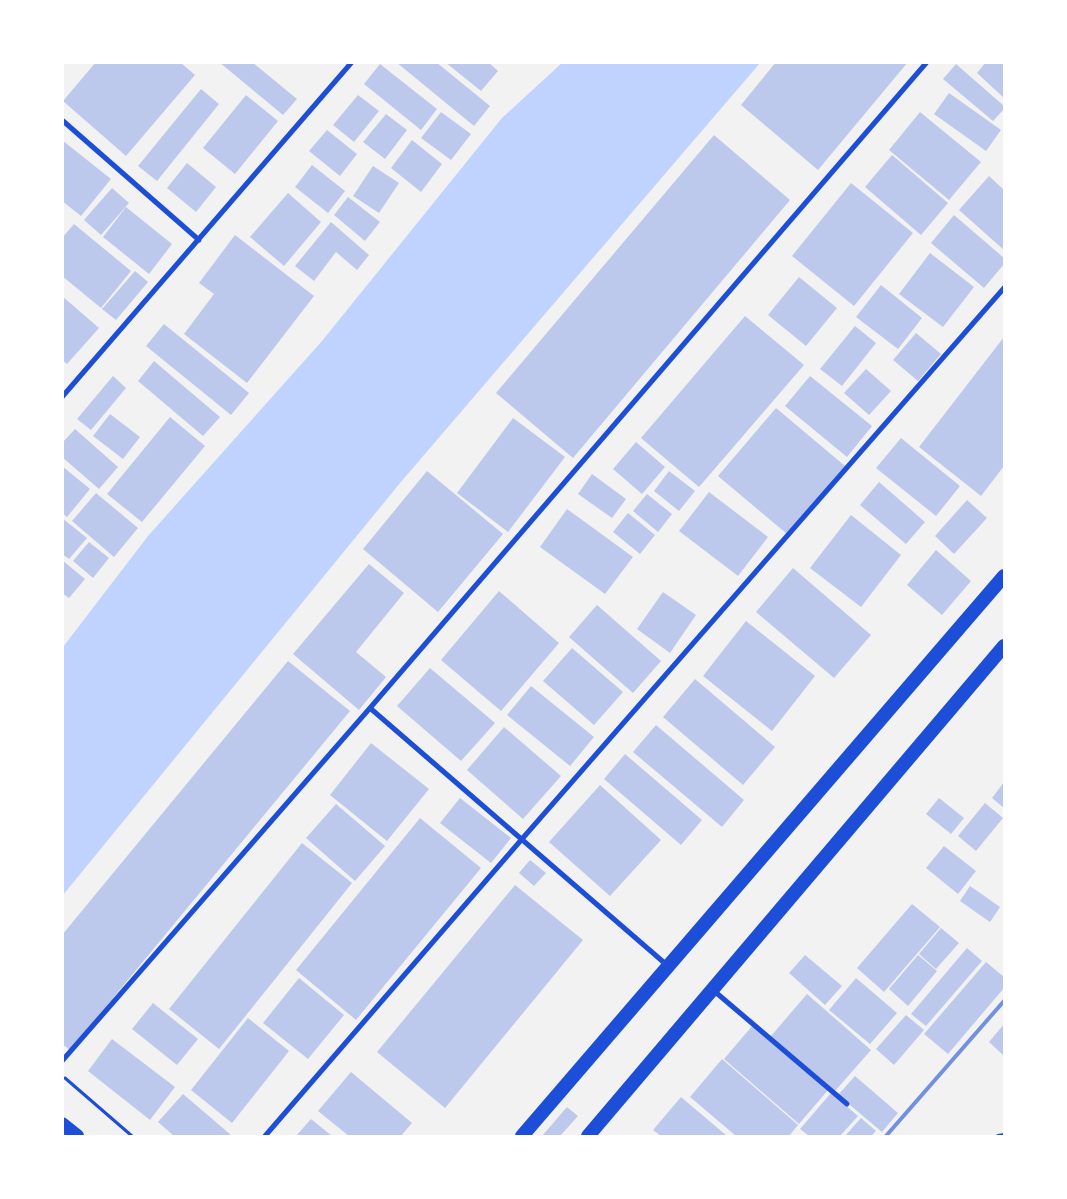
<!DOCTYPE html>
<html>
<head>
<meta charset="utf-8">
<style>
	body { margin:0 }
	#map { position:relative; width:1067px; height:1199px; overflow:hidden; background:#f2f2f2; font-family:Inter,sans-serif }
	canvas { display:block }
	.frame { position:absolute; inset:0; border:64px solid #fff; pointer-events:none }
</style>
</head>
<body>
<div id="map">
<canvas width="1067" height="1199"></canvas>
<div class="frame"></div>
</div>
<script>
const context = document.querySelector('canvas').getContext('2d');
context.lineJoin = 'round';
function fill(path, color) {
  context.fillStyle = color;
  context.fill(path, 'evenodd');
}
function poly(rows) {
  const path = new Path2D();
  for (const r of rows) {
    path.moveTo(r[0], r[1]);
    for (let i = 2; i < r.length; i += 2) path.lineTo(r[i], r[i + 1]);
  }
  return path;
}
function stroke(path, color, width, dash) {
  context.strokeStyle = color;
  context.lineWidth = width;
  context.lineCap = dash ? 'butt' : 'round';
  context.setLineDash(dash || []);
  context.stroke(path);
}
fill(poly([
	[563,62,760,63,400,483,63,895,63,647,148,536,322,341,502,118]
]), '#bfd3fe');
fill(poly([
	[96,62,180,62,195,75,126,156,63,101],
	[219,62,252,62,297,99,283,115],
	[396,62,436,62,490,106,474,126],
	[445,62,488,62,498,71,481,91],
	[776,62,908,62,818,170,741,105],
	[986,62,1004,62,1004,98,977,73],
	[380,64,437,109,421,130,364,84],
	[956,64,1004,106,1004,109,993,121,943,79],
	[201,89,219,104,157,181,138,166],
	[949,93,1001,130,986,151,934,114],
	[246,95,278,121,235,174,203,148],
	[358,95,379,111,354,142,333,125],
	[441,112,471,134,451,160,421,138],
	[920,112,981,162,949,200,889,150],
	[386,114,407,130,385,159,363,142],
	[327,130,357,154,340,176,309,151],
	[714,135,790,200,573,458,496,393],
	[62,140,111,179,81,216,62,201],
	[412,140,442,164,421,192,391,168],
	[892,155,948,203,921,235,865,187],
	[187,163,216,187,196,212,167,188],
	[312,165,345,191,328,213,295,187],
	[373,166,399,183,379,213,353,196],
	[989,176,1004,190,1004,250,959,210],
	[851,183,913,233,854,306,792,256],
	[112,188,129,203,101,235,84,220],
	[288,193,321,222,284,266,250,237],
	[348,197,380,222,365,241,334,215],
	[126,207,172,244,149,274,103,237],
	[954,215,1004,258,1004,264,984,288,931,243],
	[331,222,369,255,357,270,336,252,314,281,295,266],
	[74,224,131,271,101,308,62,276,62,238],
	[235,235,314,296,247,383,184,334,214,294,199,283],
	[930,253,974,287,943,327,899,294],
	[135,271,148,282,116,320,102,309],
	[799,277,837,308,806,346,768,315],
	[881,285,922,318,898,349,856,317],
	[62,296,99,328,67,364,62,360],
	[745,316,804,365,699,487,641,438],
	[164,324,249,393,231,415,146,346],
	[855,326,876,343,842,386,820,369],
	[916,333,941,354,918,381,893,360],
	[1004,337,1004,466,981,496,919,447],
	[154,361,220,417,203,436,138,381],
	[866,369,891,391,869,415,844,393],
	[113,376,126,388,91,430,77,419],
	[810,376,872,426,847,457,785,406],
	[776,408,845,466,787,534,718,476],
	[110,414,140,437,123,459,93,436],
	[170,417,205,446,142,522,107,494],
	[513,418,565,457,508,532,457,493],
	[75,429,118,467,99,489,62,457,62,443],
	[901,438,960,486,936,516,876,468],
	[636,442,665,467,642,494,613,469],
	[62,466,90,489,67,517,62,513],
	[427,471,503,534,438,612,363,549],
	[669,471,695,491,679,511,654,491],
	[592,474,626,499,612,518,578,494],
	[879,482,925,522,906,544,860,505],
	[709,492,768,537,738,576,679,531],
	[96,493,138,528,114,557,72,521],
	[647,494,672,514,658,532,633,511],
	[967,500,987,518,954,554,935,536],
	[567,509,633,557,605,594,540,547],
	[628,513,655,535,640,554,613,532],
	[851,515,901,555,861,607,810,568],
	[62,518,87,538,69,559,62,554],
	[89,542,109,558,93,578,73,561],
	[936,550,971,581,942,615,907,585],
	[62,560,85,579,69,598,62,593],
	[369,564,404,593,356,652,386,677,359,710,293,654],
	[793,568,871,635,834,678,756,612],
	[499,591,559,643,501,711,441,660],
	[663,592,696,615,670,653,637,629],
	[597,605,661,661,633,693,569,637],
	[746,621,815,676,772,731,703,676],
	[572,648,623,692,594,725,543,681],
	[288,661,350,711,70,1050,62,1044,62,935],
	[430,668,495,723,461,761,397,706],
	[695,679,775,747,743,785,663,717],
	[531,686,594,737,570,766,507,715],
	[656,725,744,800,722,827,633,752],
	[504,727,561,776,523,819,467,770],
	[371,743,429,789,387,841,330,795],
	[625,754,702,820,681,845,604,779],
	[1004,782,1004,808,992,798],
	[600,785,661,840,610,896,549,842],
	[460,798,511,838,491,863,440,823],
	[939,798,964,818,951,834,926,814],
	[985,803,1003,818,976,851,958,836],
	[336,804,385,846,355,881,306,838],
	[420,818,481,868,356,1020,296,970],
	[302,843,352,883,219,1049,169,1009],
	[944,846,976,871,958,894,926,868],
	[530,860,546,873,534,886,519,873],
	[515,885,583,940,445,1108,377,1052],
	[970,886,1000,907,990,922,960,901],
	[912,904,940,927,884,992,857,968],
	[941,928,959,943,936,969,919,954],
	[967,948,982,961,926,1026,911,1014],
	[805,955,842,986,825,1005,789,973],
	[918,955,937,971,908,1006,889,989],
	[986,962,1004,977,1004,988,948,1054,924,1034],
	[299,978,344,1015,308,1059,263,1023],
	[856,978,897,1013,870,1044,829,1010],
	[807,994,871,1050,835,1091,771,1036],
	[153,1003,198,1039,177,1065,132,1029],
	[906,1015,924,1030,894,1065,876,1049],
	[248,1018,289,1051,232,1123,191,1090],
	[1004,1024,1004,1056,989,1042],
	[753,1025,828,1090,799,1124,724,1059],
	[112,1039,175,1087,150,1120,88,1071],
	[722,1059,798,1125,789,1136,736,1136,690,1097],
	[351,1072,412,1123,401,1136,349,1136,318,1111],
	[855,1076,898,1113,882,1132,838,1095],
	[831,1093,858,1116,840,1136,809,1136,800,1129],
	[183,1094,210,1117,232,1136,174,1136,158,1122],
	[681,1097,727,1136,661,1136,653,1130],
	[567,1107,578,1116,560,1136,542,1136],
	[861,1118,876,1131,871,1136,845,1136],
	[311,1119,332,1136,296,1136]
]), '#bdc9ec');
stroke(poly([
	[65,1078,132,1136]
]), '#1d4ed8', 3);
stroke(poly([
	[998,1136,1004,1135]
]), '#1d4ed8', 4);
stroke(poly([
	[62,120,199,240],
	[62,397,352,62],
	[370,708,668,966],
	[713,990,847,1104],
	[62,1061,370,708,927,62],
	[265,1136,522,839,1004,288]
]), '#1d4ed8', 5);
stroke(poly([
	[62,1124,77,1136],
	[522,1136,1004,576],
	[588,1136,1004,646]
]), '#1d4ed8', 14);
stroke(poly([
	[886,1136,1004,1001]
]), '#7290e2', 4);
</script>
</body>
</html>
